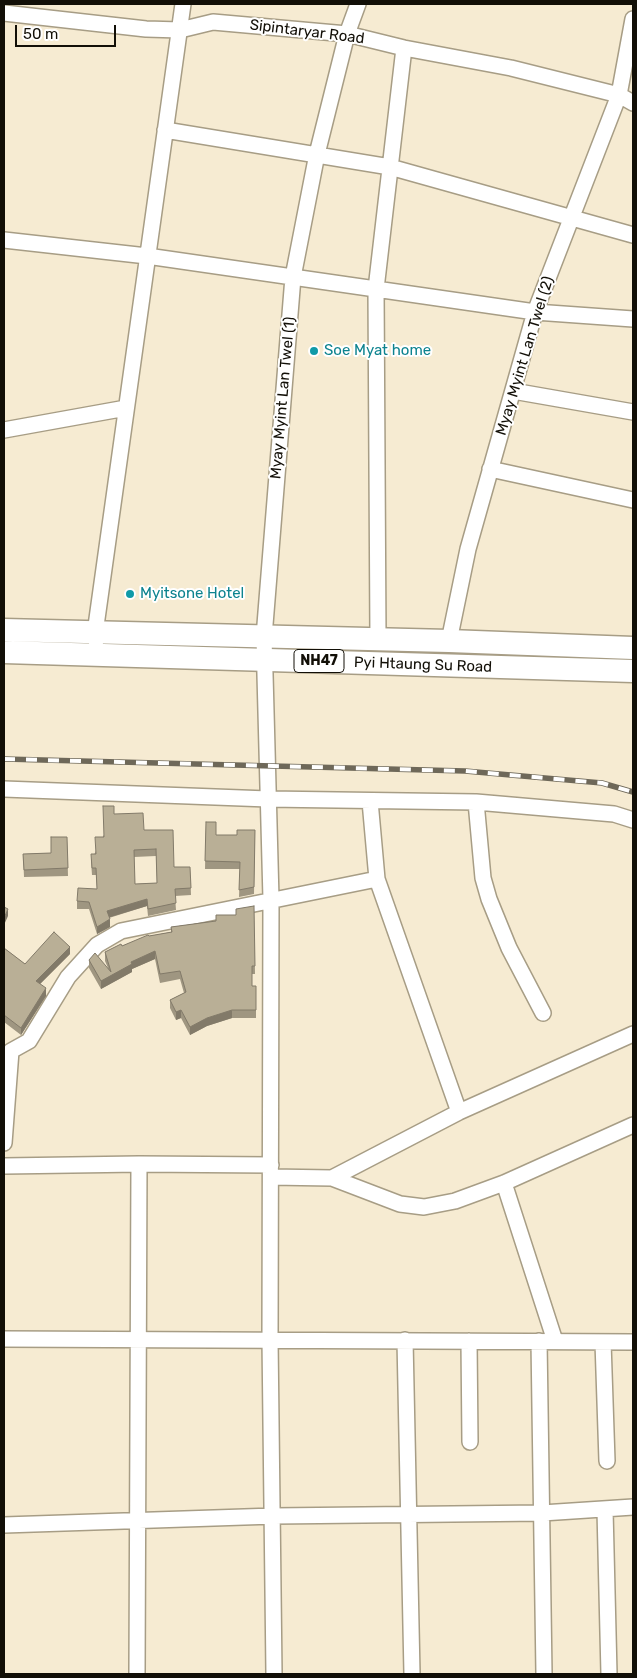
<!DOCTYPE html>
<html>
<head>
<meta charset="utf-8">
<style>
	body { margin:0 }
	#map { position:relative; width:637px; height:1678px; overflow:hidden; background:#f6ebd2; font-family:Rubik,sans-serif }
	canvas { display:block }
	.frame { position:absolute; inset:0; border:5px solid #120f07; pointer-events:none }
	.scale { position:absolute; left:15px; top:25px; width:101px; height:22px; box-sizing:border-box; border:2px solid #120f07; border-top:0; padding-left:6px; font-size:15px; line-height:18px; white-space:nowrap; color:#120f07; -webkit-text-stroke:4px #fff; paint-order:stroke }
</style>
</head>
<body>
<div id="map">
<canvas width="637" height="1678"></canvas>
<div class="frame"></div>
<div class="scale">50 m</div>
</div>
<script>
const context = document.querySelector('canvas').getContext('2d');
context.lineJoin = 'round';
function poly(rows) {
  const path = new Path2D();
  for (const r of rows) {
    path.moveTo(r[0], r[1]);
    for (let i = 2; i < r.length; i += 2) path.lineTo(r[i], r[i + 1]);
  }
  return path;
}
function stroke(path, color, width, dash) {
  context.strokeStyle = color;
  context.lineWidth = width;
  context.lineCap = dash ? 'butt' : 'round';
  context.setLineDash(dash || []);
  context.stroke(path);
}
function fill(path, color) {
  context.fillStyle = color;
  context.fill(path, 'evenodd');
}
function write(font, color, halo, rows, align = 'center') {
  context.font = font + ' Rubik,sans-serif';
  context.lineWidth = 4;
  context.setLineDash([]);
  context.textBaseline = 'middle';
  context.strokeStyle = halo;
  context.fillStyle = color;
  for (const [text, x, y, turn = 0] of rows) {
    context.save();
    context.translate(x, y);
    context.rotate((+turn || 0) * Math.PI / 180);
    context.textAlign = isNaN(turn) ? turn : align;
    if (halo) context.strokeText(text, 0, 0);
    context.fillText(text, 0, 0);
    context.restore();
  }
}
const minor = poly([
	[4,13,146,29,180,30,213,22,347,34,404,48,511,68,619,95,633,103],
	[165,130,390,167,633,235],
	[4,240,147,256,535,312,633,319],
	[513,391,633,412],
	[4,430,126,408],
	[490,469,633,500],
	[378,639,376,289,404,48],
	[96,641,95,633,183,4],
	[449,641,468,549,535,312,619,95,633,19],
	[4,789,268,799,476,802,614,814,633,820],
	[370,801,377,879,459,1112],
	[476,802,483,878,489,899,509,948,543,1013],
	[4,1143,11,1051,29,1041,68,977,97,945,121,931,377,879],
	[4,1166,139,1164,271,1165],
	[271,1177,332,1178,400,1204,424,1207,455,1201,504,1183,633,1125],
	[332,1178,459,1112,633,1034],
	[504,1183,555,1341],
	[4,1339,633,1342],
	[405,1340,412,1674],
	[469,1341,470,1442],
	[539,1341,544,1674],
	[603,1342,607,1461],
	[605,1510,609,1674],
	[4,1525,274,1516,542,1513,633,1507],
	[137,1674,139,1164],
	[274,1674,270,1339,271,899,264,637,293,277,317,154,347,34,358,4]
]);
const highway = poly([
	[4,630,449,641,633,648],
	[4,652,633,671]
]);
stroke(minor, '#a79d85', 18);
stroke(highway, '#a79d85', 25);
stroke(minor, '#fff', 15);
stroke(highway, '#fff', 22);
const rail = poly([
	[4,759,465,771,602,783,633,792]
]);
stroke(rail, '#6e6859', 5.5);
stroke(rail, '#fff', 4, [11]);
fill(poly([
	[114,814,144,830,174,867,190,867,191,895,175,896,176,910,148,916,147,906,109,918,110,927,97,934,89,909,77,909,77,901,97,889,96,875,92,875,91,861],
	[156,856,157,883,135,884,134,857],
	[206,822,216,835,237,835,255,830,254,894,239,897,240,869,205,869],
	[67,837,68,876,24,877,23,854,51,853],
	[254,906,255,974,252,974,252,986,256,986,256,1018,232,1018,207,1026,190,1035,181,1018,176,1020,170,1008,170,1000,184,993,180,979,160,983,155,959,132,969,132,972,101,989,89,968,89,960,108,968,105,961,105,952,149,936,171,932,171,927,216,921,236,915],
	[4,948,25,964,70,954,40,984,46,996,21,1035,4,1022]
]), '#9f9681');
fill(poly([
	[147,899,147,906,107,918,107,911],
	[8,909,8,916,4,925,4,918],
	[110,919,110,927,97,934,97,927],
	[70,947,70,954,36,988,36,981],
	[155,951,155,959,132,969,132,972,101,989,101,981,131,962],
	[46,988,46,996,21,1035,21,1028],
	[181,1010,181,1018,176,1020,176,1012],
	[232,1010,232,1018,207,1026,190,1035,190,1027,207,1018]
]), '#827a69');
const building = poly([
	[103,806,114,806,114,814,143,813,144,830,173,830,174,867,190,867,191,888,175,889,176,903,148,909,147,899,107,911,110,919,97,927,89,902,77,901,78,888,97,889,96,868,92,868,91,854,96,854,95,837,104,837,103,806],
	[156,849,157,883,135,884,134,850,156,849],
	[206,822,216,822,216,835,237,835,237,830,255,830,254,887,239,890,240,862,205,861,206,822],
	[51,837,67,837,68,868,24,870,23,854,51,853,51,837],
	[254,906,255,966,252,966,252,986,256,986,256,1010,232,1010,207,1018,190,1027,181,1010,176,1012,170,1000,186,992,180,971,160,974,155,951,131,962,132,964,101,981,89,960,95,953,111,972,105,952,121,944,122,946,148,935,149,936,172,932,171,927,216,921,216,915,236,915,236,909,254,906],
	[4,907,8,909,4,918,4,907],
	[54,932,70,947,36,981,46,988,21,1028,4,1015,4,948,25,964,54,932]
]);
fill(building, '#b9af96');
stroke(building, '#827a69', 1);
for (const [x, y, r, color] of [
	[314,351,5,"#0f9aa8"],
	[130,594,5,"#0f9aa8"]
]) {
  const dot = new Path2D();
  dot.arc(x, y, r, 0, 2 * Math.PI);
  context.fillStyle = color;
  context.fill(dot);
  stroke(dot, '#fff', 2);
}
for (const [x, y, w] of [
	[319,661,50]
]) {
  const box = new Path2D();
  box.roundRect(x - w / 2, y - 11.5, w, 23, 4);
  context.fillStyle = '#fff';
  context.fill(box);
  stroke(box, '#120f07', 1);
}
write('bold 14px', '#120f07', null, [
	["NH47",319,661]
]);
write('15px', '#120f07', '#fff', [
	["Sipintaryar Road",307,32,7],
	["Myay Myint Lan Twel (2)",525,356,-73],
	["Myay Myint Lan Twel (1)",283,398,-85],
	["Pyi Htaung Su Road",423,665,2]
]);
write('15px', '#0d838f', '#fff', [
	["Soe Myat home",324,351],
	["Myitsone Hotel",140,594]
], 'left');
</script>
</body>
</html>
